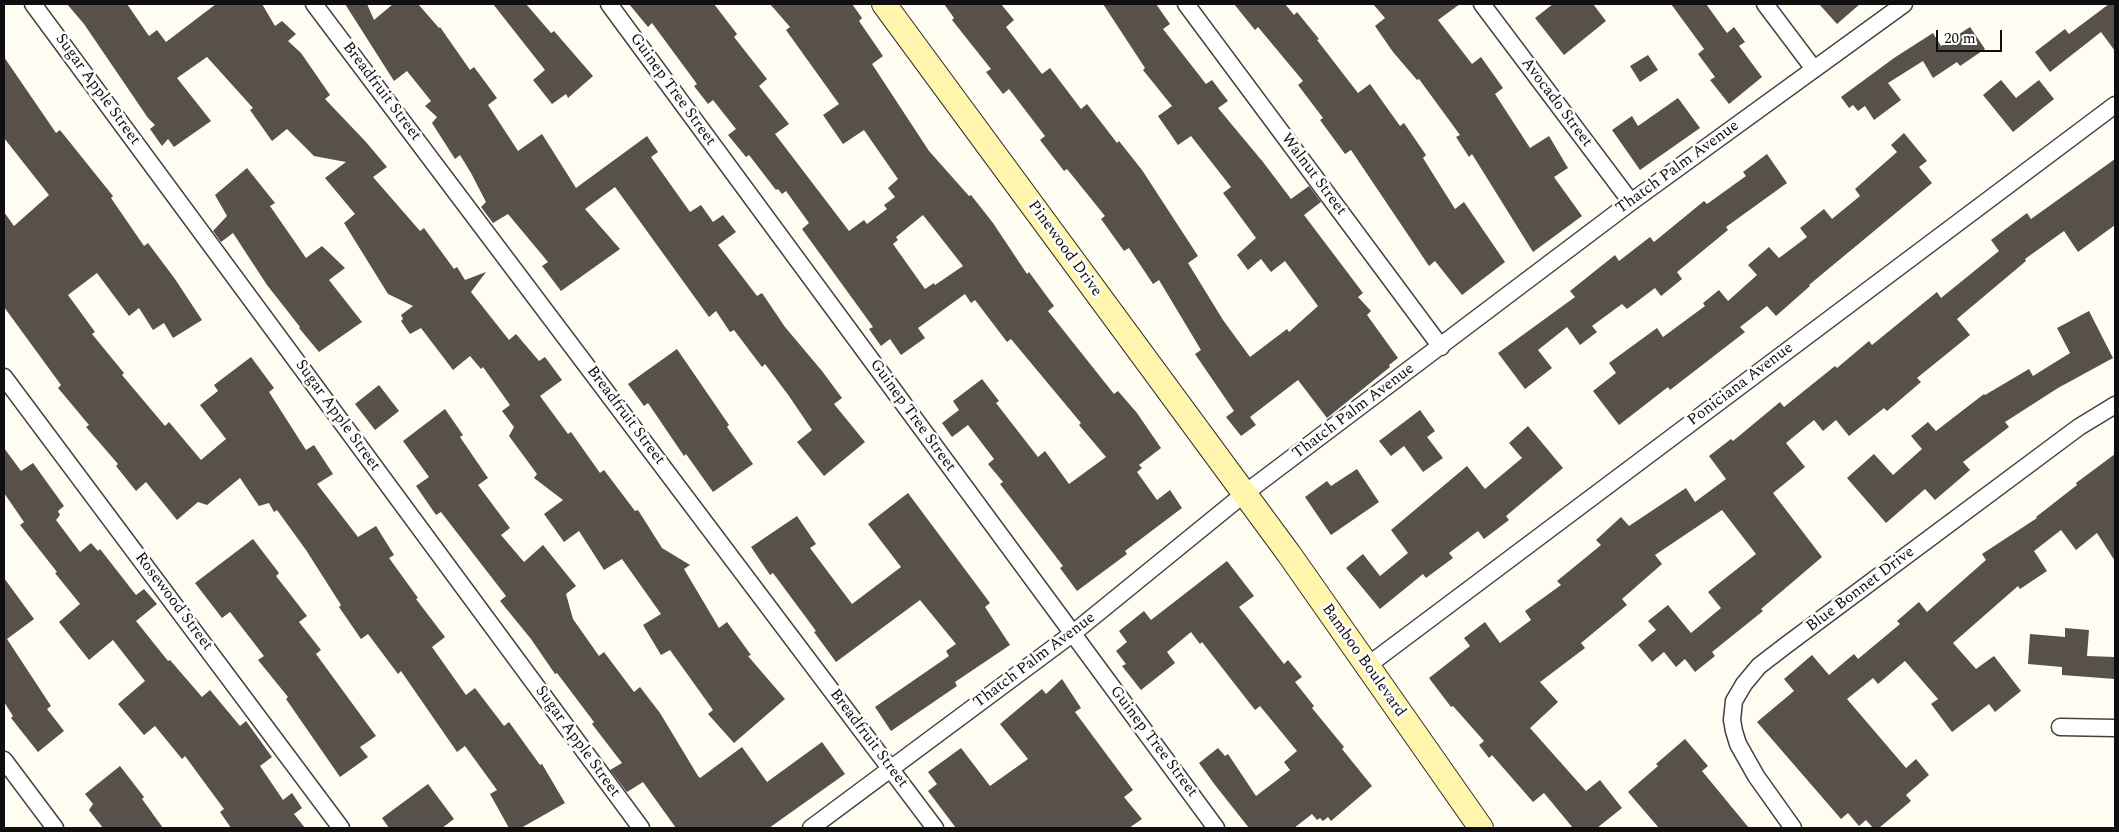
<!DOCTYPE html>
<html>
<head>
<meta charset="utf-8">
<style>
	body { margin:0 }
	#map { position:relative; width:2119px; height:832px; overflow:hidden; background:#fffcf1; font-family:Spectral,serif }
	canvas { display:block }
	.frame { position:absolute; inset:0; border:5px solid #0f0f0f; pointer-events:none }
	.scale { position:absolute; left:1936px; top:30px; width:66px; height:22px; box-sizing:border-box; border:2px solid #0f0f0f; border-top:0; padding-left:6px; font-size:15px; line-height:18px; white-space:nowrap; color:#0f0f0f; -webkit-text-stroke:4px #fff; paint-order:stroke }
</style>
</head>
<body>
<div id="map">
<canvas width="2119" height="832"></canvas>
<div class="frame"></div>
<div class="scale">20 m</div>
</div>
<script>
const context = document.querySelector('canvas').getContext('2d');
context.lineJoin = 'round';
function fill(path, color) {
  context.fillStyle = color;
  context.fill(path, 'evenodd');
}
function poly(rows) {
  const path = new Path2D();
  for (const r of rows) {
    path.moveTo(r[0], r[1]);
    for (let i = 2; i < r.length; i += 2) path.lineTo(r[i], r[i + 1]);
  }
  return path;
}
function stroke(path, color, width, dash) {
  context.strokeStyle = color;
  context.lineWidth = width;
  context.lineCap = dash ? 'butt' : 'round';
  context.setLineDash(dash || []);
  context.stroke(path);
}
function write(font, color, halo, rows, align = 'center') {
  context.font = font + ' Spectral,serif';
  context.lineWidth = 5;
  context.setLineDash([]);
  context.textBaseline = 'middle';
  context.strokeStyle = halo;
  context.fillStyle = color;
  for (const [text, x, y, turn = 0] of rows) {
    context.save();
    context.translate(x, y);
    context.rotate((+turn || 0) * Math.PI / 180);
    context.textAlign = isNaN(turn) ? turn : align;
    if (halo) context.strokeText(text, 0, 0);
    context.fillText(text, 0, 0);
    context.restore();
  }
}
fill(poly([
	[67,4,127,4,149,36,157,30,166,42,216,4,262,4,275,26,282,21,296,34,288,41,301,53,330,95,325,99,366,142,387,167,373,177,420,231,424,228,454,269,457,267,465,280,486,272,471,292,509,340,516,334,539,361,545,357,562,380,540,396,568,434,571,432,600,473,604,470,635,511,638,510,662,548,690,565,684,569,719,628,727,622,751,655,748,656,785,699,734,743,708,714,713,710,670,650,661,655,643,625,661,614,622,559,604,570,579,531,564,542,544,514,563,500,534,478,537,474,509,436,514,427,502,411,510,405,483,367,481,369,470,356,453,370,421,328,410,334,401,321,403,319,401,315,413,306,388,294,344,223,355,214,325,178,346,162,314,156,287,129,272,141,250,110,253,108,207,57,177,78,211,121,174,147,168,139,162,146,150,129,155,125,148,118,84,24],
	[345,4,367,4,374,20,393,4,418,4,439,28,440,27,470,70,474,67,497,98,488,105,518,151,542,134,576,188,647,136,658,152,651,157,690,212,701,205,713,222,723,215,736,232,718,245,757,296,762,293,785,327,822,371,842,398,834,404,865,442,824,476,797,442,812,430,789,396,765,364,762,367,734,330,730,332,716,311,709,317,615,187,585,209,620,249,561,291,542,266,548,262,508,214,493,223,481,207,486,202,471,173,460,155,455,159,432,123,437,117,425,106,431,101,407,71,394,81],
	[493,4,526,4,551,33,554,31,593,76,568,98,566,94,552,104,533,80,545,70],
	[629,4,714,4,737,34,734,37,767,79,759,86,789,124,775,134,849,231,864,220,867,224,887,209,884,205,895,197,888,188,898,179,864,130,843,144,823,115,839,104,786,30,790,27,770,4,852,4,862,18,859,21,883,56,872,64,929,151,969,196,971,195,993,223,1027,274,1029,272,1054,306,1048,311,1114,394,1118,391,1137,413,1161,448,1139,465,1142,468,1137,472,1157,500,1170,490,1182,508,1125,551,1127,554,1077,591,1060,568,1063,566,1000,484,1003,482,988,464,994,459,968,425,952,437,942,423,959,410,953,401,982,379,999,401,996,403,1038,457,1045,451,1069,484,1106,457,1079,425,1081,423,1011,339,1007,342,975,300,971,303,965,294,918,328,925,338,901,355,890,339,881,346,869,329,873,327,802,229,809,223,786,191,782,194,778,189,776,190,749,155,746,157,728,135,736,129,713,100,708,104,694,86,697,84,652,23,648,27],
	[923,215,963,266,935,285,934,283,925,289,893,244,898,240,896,237],
	[944,4,1001,4,1014,20,1006,27,1042,74,1050,68,1081,109,1087,104,1117,143,1119,141,1142,170,1198,256,1188,263,1223,320,1250,357,1287,329,1289,332,1318,306,1285,261,1271,272,1261,259,1248,270,1237,255,1256,238,1223,193,1231,187,1191,136,1178,145,1158,116,1172,106,1143,70,1145,68,1103,4,1156,4,1170,24,1163,29,1206,84,1212,80,1228,101,1218,108,1263,162,1291,199,1309,186,1321,202,1304,215,1363,293,1358,297,1371,311,1367,315,1398,358,1389,365,1390,367,1327,418,1298,380,1250,417,1256,425,1241,436,1226,417,1234,411,1195,354,1201,350,1159,280,1153,284,1129,248,1124,251,1101,219,1105,216,1067,169,1064,171,1040,140,1045,136,1009,89,1003,94,986,72,991,69,952,20,954,18],
	[1234,4,1285,4,1294,15,1297,12,1319,39,1317,40,1358,93,1370,84,1400,126,1404,123,1426,155,1423,158,1455,209,1464,202,1505,262,1462,295,1435,261,1429,266,1351,150,1345,154,1320,120,1323,118,1298,85,1303,81,1258,27,1255,30],
	[1373,4,1460,4,1438,20,1472,64,1481,57,1503,88,1495,94,1530,148,1549,136,1568,168,1554,177,1582,216,1533,252,1472,154,1469,157,1456,137,1460,135,1419,79,1417,80,1393,52,1375,26,1385,18],
	[1553,4,1593,4,1606,21,1564,55,1535,18],
	[1671,4,1706,4,1727,33,1734,27,1745,42,1739,46,1762,77,1729,104,1710,80,1715,77,1698,54,1704,49],
	[1819,4,1860,4,1837,24],
	[2109,4,2115,4,2115,51,2101,32,2050,72,2035,52,2065,29,2069,34],
	[1970,27,1985,49,1960,66,1957,62,1933,78,1923,61,1888,83,1901,100,1874,120,1865,106,1858,111,1853,105,1849,108,1841,97,1894,58,1933,33,1941,46],
	[1648,55,1658,70,1640,82,1630,66],
	[4,57,56,133,60,130,113,196,111,198,144,246,148,243,175,279,202,320,173,338,164,323,153,330,139,308,129,316,97,273,68,295,95,332,92,334,124,373,122,375,165,426,169,422,201,460,226,439,200,405,218,391,214,385,251,357,274,388,269,392,306,450,314,445,333,474,317,484,358,537,376,526,394,555,389,558,418,598,416,599,445,637,432,647,466,695,475,688,504,726,509,722,540,765,542,764,565,803,521,828,509,828,490,794,497,790,465,746,457,752,401,671,398,674,368,634,361,639,339,607,341,605,306,550,277,510,274,512,269,503,259,506,240,478,207,505,198,502,177,520,146,482,136,491,116,466,118,464,86,427,89,425,58,388,61,385,4,307,4,212,14,226,49,195,4,138],
	[2001,80,2016,98,2039,80,2054,99,2013,132,1983,95],
	[1678,98,1700,128,1640,170,1612,130,1632,116,1638,126],
	[1904,133,1927,161,1919,167,1932,183,1809,285,1810,286,1776,316,1767,306,1740,327,1745,332,1670,390,1668,387,1619,425,1593,391,1616,373,1609,363,1657,328,1663,337,1705,306,1703,303,1719,290,1728,301,1757,275,1748,265,1769,247,1779,258,1807,237,1800,228,1824,209,1832,219,1860,196,1855,189,1897,152,1891,145],
	[1767,154,1787,183,1726,227,1728,230,1677,272,1682,279,1661,296,1655,288,1627,309,1622,304,1592,326,1597,332,1580,345,1567,327,1538,350,1552,368,1525,389,1498,353,1575,297,1570,291,1615,255,1619,261,1650,237,1654,242,1704,201,1707,204,1746,176,1743,172],
	[2115,159,2115,225,2078,252,2064,231,2025,259,2026,261,1957,319,1970,335,1917,378,1921,382,1887,411,1884,408,1849,436,1836,420,1823,431,1814,420,1786,443,1805,467,1773,493,1822,557,1761,609,1763,611,1712,652,1715,656,1695,672,1685,659,1676,667,1664,652,1652,662,1638,645,1656,630,1648,621,1668,605,1691,633,1721,608,1708,592,1756,554,1722,510,1655,555,1662,564,1622,599,1627,605,1581,643,1585,648,1540,682,1558,702,1530,728,1586,791,1600,780,1622,808,1597,828,1573,828,1544,793,1533,802,1492,755,1489,758,1479,745,1484,741,1453,706,1451,707,1429,678,1470,646,1464,638,1485,622,1500,643,1531,620,1525,611,1561,585,1557,581,1601,545,1596,540,1621,517,1629,526,1686,488,1695,502,1726,479,1709,456,1731,439,1733,441,1780,402,1784,407,1835,366,1837,368,1869,341,1872,345,1937,292,1941,298,1999,251,1991,240,2027,213,2031,219],
	[247,168,275,203,270,206,306,258,322,246,345,268,329,280,362,322,319,352,299,328,300,327,267,285,233,233,221,242,213,231,227,216,215,195],
	[2089,311,2113,358,2058,388,2005,422,2009,427,1963,462,1970,470,1935,500,1925,489,1886,523,1847,478,1874,454,1893,475,1922,449,1911,436,1928,422,1936,431,1984,394,1985,395,2029,369,2033,376,2070,353,2057,328],
	[677,349,729,425,727,427,753,464,713,492,686,454,684,456,648,403,644,406,628,384],
	[379,385,399,411,375,430,355,404],
	[445,409,463,435,460,437,488,478,478,485,510,528,501,535,524,562,543,545,576,586,566,594,573,619,599,656,604,652,634,692,640,687,660,713,698,776,700,778,742,747,767,782,822,742,845,774,769,828,676,828,643,782,627,792,610,770,622,763,592,724,594,722,557,673,555,674,531,639,500,601,506,596,441,512,436,515,416,486,429,477,403,441],
	[1420,410,1435,431,1427,437,1443,458,1423,472,1404,446,1391,456,1379,441],
	[1528,426,1563,468,1506,516,1509,520,1484,539,1478,531,1449,553,1453,558,1426,578,1423,574,1380,609,1346,568,1363,554,1380,576,1408,553,1391,530,1467,466,1485,489,1522,458,1509,443],
	[4,448,21,471,33,463,64,506,58,511,60,515,56,520,80,552,91,543,98,551,100,549,136,595,144,589,157,604,136,621,168,661,170,660,202,697,210,690,240,726,246,721,272,757,260,766,283,800,292,793,302,808,294,814,305,828,231,828,220,812,224,809,185,756,182,759,155,726,144,735,118,704,145,681,113,640,89,660,59,622,80,604,55,573,57,572,20,525,24,522,4,493],
	[2115,454,2115,561,2097,533,2076,550,2061,530,2034,551,2047,571,2020,589,2018,586,1953,643,1976,669,1994,656,2021,691,1995,712,1989,704,1952,732,1931,704,1938,699,1905,661,1878,684,1873,678,1847,699,1906,768,1916,759,1929,775,1906,795,1911,801,1879,828,1873,828,1866,820,1859,826,1848,813,1841,819,1757,722,1794,691,1784,679,1812,655,1829,675,1854,654,1858,659,1900,624,1897,621,1919,602,1927,612,1986,560,1982,554,2037,518,2036,517,2077,485,2076,483],
	[1357,469,1379,502,1331,535,1305,497,1327,481,1331,486],
	[908,493,990,603,985,607,1010,645,955,682,957,686,891,731,875,707,949,656,946,651,956,644,920,600,836,662,814,632,816,631,773,573,770,575,751,547,797,516,816,544,810,548,852,604,901,567,868,524],
	[253,539,279,573,276,576,307,616,299,622,321,650,316,654,376,736,360,747,368,757,340,777,286,699,288,697,258,660,264,656,230,612,222,618,195,583],
	[1227,561,1254,596,1239,607,1284,664,1288,660,1302,677,1295,682,1314,706,1312,708,1344,747,1342,749,1372,786,1331,821,1328,817,1323,821,1320,818,1317,820,1312,814,1294,828,1249,828,1215,785,1199,763,1218,748,1225,756,1228,754,1256,796,1290,770,1284,762,1297,751,1260,706,1255,710,1202,642,1200,644,1191,632,1167,652,1175,663,1141,690,1122,666,1126,664,1116,651,1127,642,1119,631,1144,611,1151,620],
	[4,578,34,619,7,639,51,706,47,709,64,731,38,752,11,718,13,716,4,702],
	[2065,628,2089,630,2087,656,2115,657,2115,679,2062,675,2062,667,2028,664,2030,634,2065,637],
	[1062,679,1081,708,1075,712,1133,790,1124,797,1142,819,1129,828,956,828,928,791,937,784,928,772,961,748,990,786,1028,759,1000,724,1042,689,1046,694],
	[1685,739,1708,766,1702,771,1749,828,1659,828,1628,792,1658,766,1656,764],
	[120,766,144,797,142,799,163,828,103,828,89,810,93,804,85,794],
	[428,784,454,819,442,828,389,828,382,818]
]), '#58504b');
const street = poly([
	[33,4,641,828],
	[314,4,935,828],
	[609,4,1216,828],
	[1186,4,1441,347],
	[1482,4,1631,202],
	[1765,4,1814,69],
	[4,377,341,828],
	[1367,666,2115,105],
	[2060,727,2115,728],
	[4,760,55,828],
	[811,828,1072,634,1244,494,1631,202,1904,4],
	[1793,828,1756,776,1738,744,1734,731,1732,720,1734,701,1744,684,1759,666,1785,646,2079,427,2115,405]
]);
const secondary = poly([
	[884,4,1289,554,1481,828]
]);
stroke(street, '#424242', 19);
stroke(secondary, '#313131', 26);
stroke(street, '#fff', 16);
stroke(secondary, '#fff5ac', 24);
write('16px', '#0f0f0f', '#fff', [
	["Sugar Apple Street",97,90,54],
	["Guinep Tree Street",672,90,54],
	["Breadfruit Street",381,92,53],
	["Avocado Street",1556,103,53],
	["Thatch Palm Avenue",1678,168,-36],
	["Walnut Street",1313,175,53],
	["Pinewood Drive",1064,249,54],
	["Poniciana Avenue",1741,385,-37],
	["Thatch Palm Avenue",1354,412,-37],
	["Sugar Apple Street",337,416,54],
	["Breadfruit Street",625,416,53],
	["Guinep Tree Street",912,416,54],
	["Blue Bonnet Drive",1861,590,-37],
	["Rosewood Street",173,602,53],
	["Thatch Palm Avenue",1035,661,-37],
	["Bamboo Boulevard",1363,661,55],
	["Breadfruit Street",868,739,53],
	["Sugar Apple Street",577,742,54],
	["Guinep Tree Street",1153,742,53]
]);
</script>
</body>
</html>
